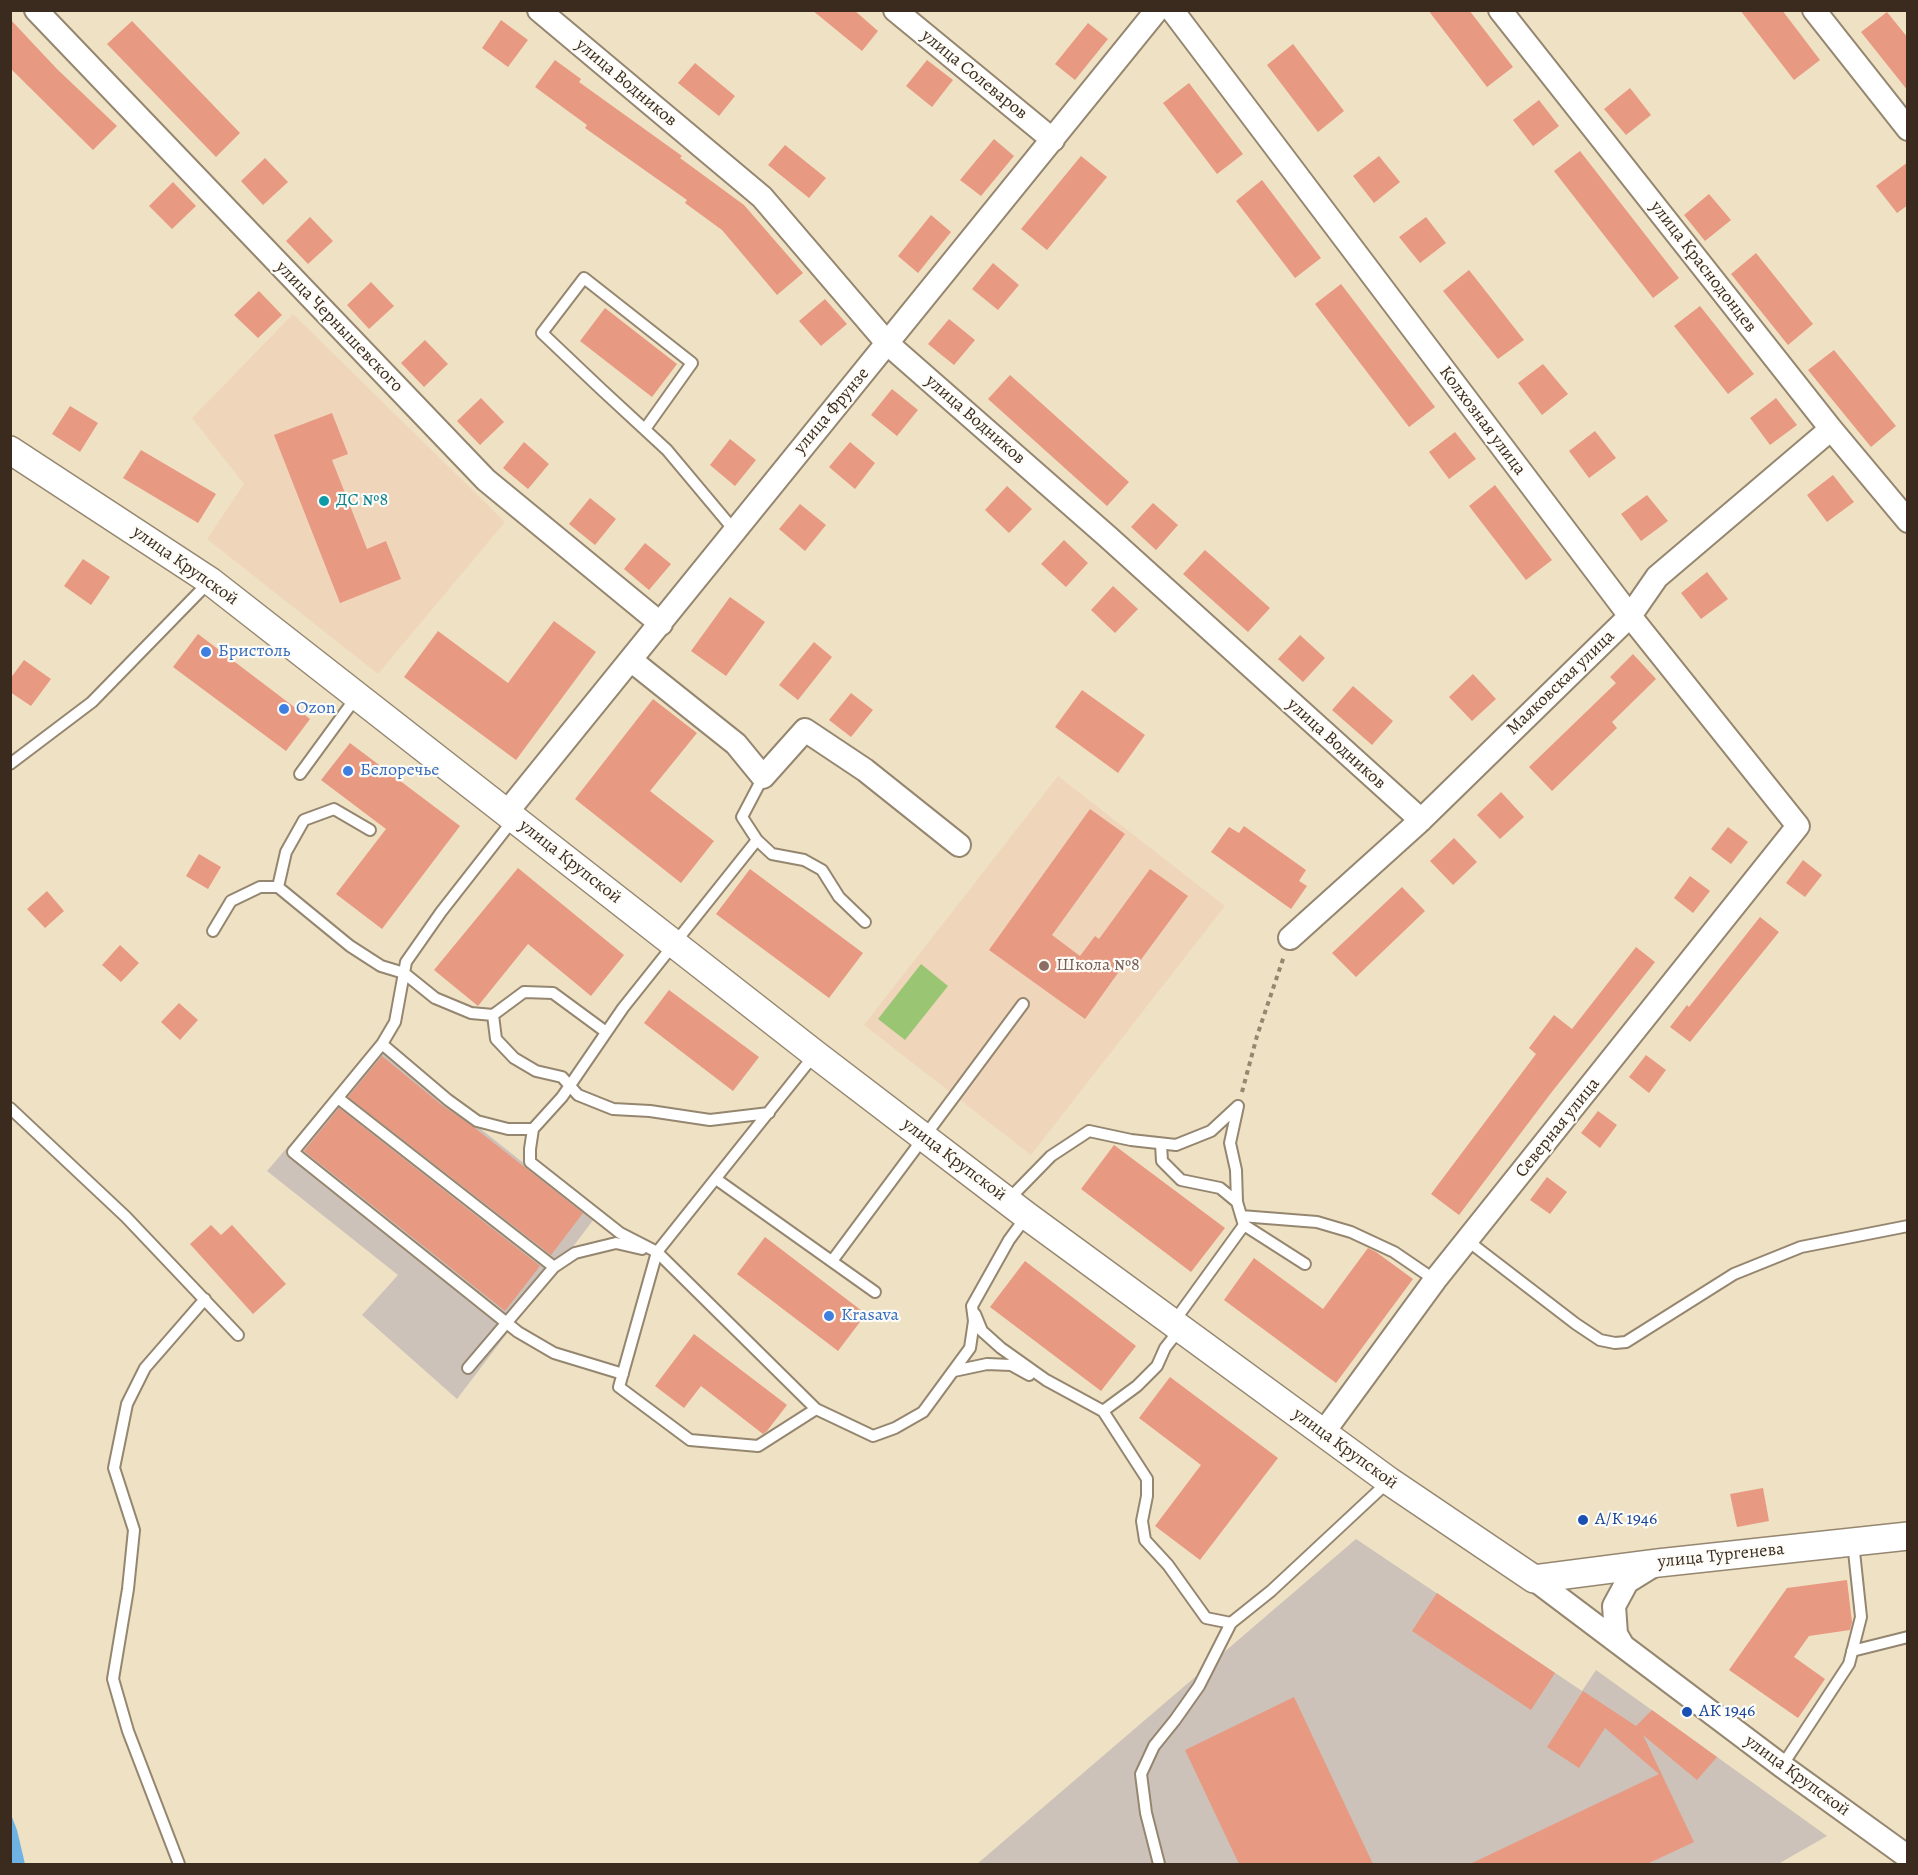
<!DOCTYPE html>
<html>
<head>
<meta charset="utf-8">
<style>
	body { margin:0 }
	#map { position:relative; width:1918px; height:1875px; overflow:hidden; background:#efe1c3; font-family:Alegreya,serif }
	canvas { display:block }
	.frame { position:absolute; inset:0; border:12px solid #3b2a1e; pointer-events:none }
</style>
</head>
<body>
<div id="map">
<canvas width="1918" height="1875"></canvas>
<div class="frame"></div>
</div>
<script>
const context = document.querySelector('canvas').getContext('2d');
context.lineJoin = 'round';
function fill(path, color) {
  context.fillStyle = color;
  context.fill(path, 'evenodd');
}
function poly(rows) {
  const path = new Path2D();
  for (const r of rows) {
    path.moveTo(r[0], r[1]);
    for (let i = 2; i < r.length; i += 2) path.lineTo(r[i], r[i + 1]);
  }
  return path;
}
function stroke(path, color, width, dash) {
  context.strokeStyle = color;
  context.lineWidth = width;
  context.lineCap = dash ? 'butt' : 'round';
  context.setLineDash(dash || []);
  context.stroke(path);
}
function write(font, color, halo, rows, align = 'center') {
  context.font = font + ' Alegreya,serif';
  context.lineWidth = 4.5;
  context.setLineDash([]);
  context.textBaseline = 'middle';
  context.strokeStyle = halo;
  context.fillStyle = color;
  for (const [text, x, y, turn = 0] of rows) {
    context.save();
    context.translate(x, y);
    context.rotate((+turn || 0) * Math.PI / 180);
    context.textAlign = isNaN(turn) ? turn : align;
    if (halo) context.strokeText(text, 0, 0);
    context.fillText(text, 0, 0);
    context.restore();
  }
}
fill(poly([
	[293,314,505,522,378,674,207,539,244,484,192,418],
	[1058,776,1225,906,1031,1155,864,1025]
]), '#efd6bb');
fill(poly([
	[375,1045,594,1219,457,1399,362,1315,398,1275,267,1171],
	[1356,1539,1582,1691,1596,1670,1827,1836,1778,1864,977,1864]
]), '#cdc2b9');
fill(poly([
	[921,964,948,986,905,1040,878,1019]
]), '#9ac673');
fill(poly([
	[10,1812,17,1830,25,1864,11,1864]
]), '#6fb3e5');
fill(poly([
	[812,10,854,10,878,31,862,51],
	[1428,10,1469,10,1513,67,1487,87],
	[1740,10,1782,10,1820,60,1794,80],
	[1887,12,1908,38,1908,91,1861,32],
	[10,19,57,69,117,126,93,150,10,68],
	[501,20,528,40,508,67,482,48],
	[132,21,240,133,216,157,107,44],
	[1088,23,1108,39,1075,80,1055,64],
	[1293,44,1344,111,1318,132,1267,65],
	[555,60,581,79,579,82,682,156,680,158,744,205,803,273,777,295,722,230,685,203,687,200,585,128,587,125,535,87],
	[927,60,953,80,932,107,906,86],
	[695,63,735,96,719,116,678,83],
	[1189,83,1243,154,1217,174,1163,103],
	[1630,88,1651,115,1626,135,1604,109],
	[1539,100,1559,126,1533,146,1513,120],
	[994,139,1014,156,981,196,960,180],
	[785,145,826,178,809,198,768,165],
	[1580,151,1679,278,1653,298,1554,171],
	[1081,156,1107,177,1047,250,1021,229],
	[1379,156,1400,182,1374,203,1353,176],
	[265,158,288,182,263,205,241,181],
	[1908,162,1908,205,1897,213,1876,186],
	[1262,180,1321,258,1295,278,1236,201],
	[173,182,196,206,172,229,149,206],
	[1709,194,1731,220,1705,241,1684,215],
	[931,215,951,232,918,273,898,256],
	[310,217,333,241,308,264,286,241],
	[1426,217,1446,243,1420,263,1399,237],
	[1756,253,1813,324,1788,345,1731,274],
	[993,263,1019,285,998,310,972,289],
	[1469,270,1524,340,1498,359,1443,291],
	[371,282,394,306,369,329,347,305],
	[1341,284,1435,407,1409,427,1315,304],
	[259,291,282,315,258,338,234,315],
	[825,299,847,324,821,346,799,321],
	[1700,306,1754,374,1728,394,1674,326],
	[605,308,677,364,652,397,580,341],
	[949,319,975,340,954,365,928,344],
	[425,340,448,364,424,387,401,363],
	[1834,350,1896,426,1871,447,1808,370],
	[1543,364,1568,394,1542,415,1518,383],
	[1010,375,1129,482,1107,506,988,399],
	[892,389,918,410,897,436,871,415],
	[481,398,504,422,480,445,457,421],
	[1776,398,1797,425,1770,445,1750,418],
	[70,406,98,423,80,452,52,434],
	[332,413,348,454,332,460,367,549,386,541,401,579,340,603,274,435],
	[1595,431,1616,458,1589,478,1569,451],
	[1455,432,1476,459,1449,479,1429,452],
	[730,439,756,460,735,486,710,465],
	[524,442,549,464,528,489,503,468],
	[850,442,875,463,855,489,829,467],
	[141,450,216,494,198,523,123,478],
	[1833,475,1854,502,1827,522,1807,495],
	[1495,485,1552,560,1526,580,1469,506],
	[1007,486,1032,509,1009,533,985,510],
	[1647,495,1668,521,1641,541,1621,514],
	[590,498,616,519,595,545,569,524],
	[1153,503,1178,525,1156,550,1131,527],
	[800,504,826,525,805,551,779,529],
	[1064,540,1088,563,1066,587,1041,564],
	[645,543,671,564,649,590,624,569],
	[1205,550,1270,608,1248,632,1183,574],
	[83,559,110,577,91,605,64,586],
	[1707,572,1728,599,1701,619,1681,593],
	[1113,586,1138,609,1115,633,1091,610],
	[730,597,765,622,726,676,691,651],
	[554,621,596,652,516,760,404,677,438,631,508,683],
	[198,634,310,719,286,751,173,667],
	[1300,635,1325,658,1303,682,1278,659],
	[814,642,832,657,798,700,779,685],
	[1633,654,1656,679,1612,722,1617,728,1552,791,1529,767,1616,683,1610,677],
	[24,660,51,679,31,706,10,692,10,679],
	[1473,674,1496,699,1472,721,1449,697],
	[1353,686,1393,721,1372,745,1332,710],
	[1082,690,1145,735,1118,773,1055,727],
	[851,693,873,710,851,737,829,720],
	[653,699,697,733,650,791,714,841,681,883,575,799],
	[350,743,460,826,382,929,336,894,386,829,321,780],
	[1501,792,1524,817,1500,839,1477,815],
	[1090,809,1125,834,1052,935,1080,956,1095,936,1099,939,1150,869,1188,896,1137,965,1128,959,1085,1019,989,950],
	[1244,826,1306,870,1299,881,1307,886,1291,909,1211,852,1229,827,1239,833],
	[1728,827,1748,842,1731,864,1711,849],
	[1454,838,1477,862,1453,885,1430,861],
	[199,854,221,867,208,889,186,876],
	[1803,860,1822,875,1805,897,1786,883],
	[518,868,624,955,591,996,528,944,478,1006,434,970],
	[750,869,863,953,829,998,716,914],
	[1690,876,1710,891,1693,913,1674,898],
	[1402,887,1425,911,1356,977,1332,953],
	[47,891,64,911,45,928,27,909],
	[1760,917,1779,932,1690,1042,1670,1027,1687,1005,1689,1007],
	[120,945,139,963,121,982,102,965],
	[1636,947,1655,962,1551,1093,1459,1215,1431,1194,1536,1054,1529,1048,1554,1015,1572,1029],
	[669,990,759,1057,733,1091,644,1023],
	[179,1003,198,1020,180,1040,161,1022],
	[1646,1055,1666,1070,1649,1093,1629,1077],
	[382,1056,443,1106,475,1128,583,1213,551,1255,348,1097],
	[339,1108,540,1266,505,1311,304,1151],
	[1598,1111,1617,1125,1600,1148,1581,1133],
	[1114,1145,1225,1228,1191,1272,1081,1189],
	[1547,1177,1567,1192,1550,1214,1530,1200],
	[211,1225,221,1235,232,1225,286,1284,253,1314,190,1244],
	[765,1237,866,1314,838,1351,737,1274],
	[1368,1248,1376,1252,1413,1279,1336,1383,1224,1300,1254,1258,1323,1309],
	[1025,1261,1136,1346,1101,1391,990,1307],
	[694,1334,787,1405,767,1431,763,1434,701,1386,684,1408,655,1386],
	[1170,1377,1278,1458,1200,1560,1155,1526,1201,1465,1139,1418],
	[1763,1488,1769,1521,1737,1527,1730,1494],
	[1847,1580,1852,1622,1850,1630,1809,1636,1794,1657,1825,1679,1798,1718,1729,1670,1787,1588],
	[1437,1593,1555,1673,1531,1710,1412,1631],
	[1583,1691,1636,1726,1652,1710,1717,1757,1697,1780,1643,1735,1694,1842,1647,1864,1470,1864,1659,1774,1605,1728,1579,1768,1547,1747],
	[1294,1697,1373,1864,1239,1864,1185,1750]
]), '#e89982');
const service = poly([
	[645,429,692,363,584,278,542,333,601,389,667,450,734,530],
	[10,764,92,702,210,581],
	[300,774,357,696],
	[763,777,742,817,757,840,772,854,804,860,822,870,839,897,865,922],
	[513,820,441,912,406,962,395,1022,382,1044,448,1100,477,1121,508,1129,533,1129],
	[757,840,623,1008,562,1097,533,1129,530,1149,530,1162,620,1233,657,1252,816,1409,758,1446,690,1440,619,1387,657,1252,815,1054],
	[278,887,286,852,304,820,334,809,370,830],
	[213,931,231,901,260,887,278,887,350,946,381,966,404,973,435,998,471,1013,493,1015,524,992,553,993,606,1032],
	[493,1015,496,1039,514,1058,536,1071,562,1077,578,1095,613,1109,650,1111,710,1120,769,1113],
	[382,1044,293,1152,518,1332,554,1353,623,1374],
	[338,1098,554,1267],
	[10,1108,126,1217,238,1335],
	[1161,1144,1162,1161,1181,1180,1220,1188,1237,1202,1243,1222],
	[716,1179,875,1292],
	[1008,1200,1051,1156,1089,1131,1131,1140,1176,1145,1211,1131,1238,1106],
	[1237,1202,1236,1170,1230,1143,1238,1106],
	[1241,1216,1317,1222,1351,1232,1394,1252,1435,1280],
	[1468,1241,1576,1324,1600,1340,1615,1343,1626,1342,1734,1274,1801,1247,1908,1226],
	[832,1261,1023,1004],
	[975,1314,982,1331,1001,1348,1046,1380,1103,1411,1137,1386,1157,1366,1165,1348,1180,1329],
	[1173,1323,1244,1225,1305,1264],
	[468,1368,554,1267,575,1253,616,1243,642,1249],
	[954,1371,987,1364,1011,1365,1029,1375],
	[816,1409,873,1436,895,1428,923,1412,970,1348,974,1321,972,1306,1009,1240,1026,1217],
	[1103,1411,1147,1479,1147,1496,1142,1521,1145,1540,1168,1565,1206,1618,1231,1623,1271,1591,1389,1481],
	[1852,1651,1908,1637],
	[1782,1766,1849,1664,1861,1617,1853,1542],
	[179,1864,128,1731,113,1679,128,1589,134,1530,114,1468,127,1404,145,1368,205,1299],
	[1159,1864,1146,1813,1141,1774,1154,1746,1175,1720,1199,1686,1231,1623]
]);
const minor = poly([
	[36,10,486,480,661,624],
	[539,10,762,197,888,344,1108,537,1421,820],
	[895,10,1053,140],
	[1172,10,1630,616,1798,826,1435,1280,1323,1433],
	[1500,10,1831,429,1908,521],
	[1814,10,1908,129],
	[632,661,736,744,763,777,805,730,865,770,959,845],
	[507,812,1157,10],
	[1290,938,1421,820,1630,616,1657,577,1831,429],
	[1534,1579,1782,1766,1908,1857],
	[1623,1646,1616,1634,1614,1606,1627,1582,1656,1564]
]);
const tertiary = poly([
	[10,450,210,581,815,1054,1027,1216,1389,1481,1534,1579,1658,1563,1908,1536]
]);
stroke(service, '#958670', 14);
stroke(minor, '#958670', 26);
stroke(tertiary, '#958670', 30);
stroke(poly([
	[1242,1092,1257,1036,1284,956]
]), '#958670', 4, [4.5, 4.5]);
stroke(service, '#fff', 10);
stroke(minor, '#fff', 22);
stroke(tertiary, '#fff', 27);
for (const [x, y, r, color] of [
	[324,501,6,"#0f9aa8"],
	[206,652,6,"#3f7fe0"],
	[284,709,6,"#3f7fe0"],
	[348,771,6,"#3f7fe0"],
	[1044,966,6,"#8d6e63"],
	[829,1316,6,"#3f7fe0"],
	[1583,1520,6,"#1a4fb4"],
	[1687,1712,6,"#1a4fb4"]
]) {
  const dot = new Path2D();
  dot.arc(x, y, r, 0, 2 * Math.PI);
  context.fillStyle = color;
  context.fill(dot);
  stroke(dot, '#fdfcf7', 2);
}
write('18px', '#3b2a1e', '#fdfcf7', [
	["улица Солеваров",974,75,39],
	["улица Водников",626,83,40],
	["улица Краснодонцев",1703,267,52],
	["улица Чернышевского",339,327,46],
	["улица Фрунзе",832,411,-50],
	["улица Водников",975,420,41],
	["Колхозная улица",1482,421,53],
	["улица Крупской",185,566,35],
	["Маяковская улица",1561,683,-44],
	["улица Водников",1336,744,42],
	["улица Крупской",570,862,38],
	["Северная улица",1558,1128,-51],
	["улица Крупской",954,1160,37],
	["улица Крупской",1345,1449,36],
	["улица Тургенева",1721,1556,-6],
	["улица Крупской",1797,1776,36]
]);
write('18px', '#0d838f', '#fdfcf7', [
	["ДС №8",336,501]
], 'left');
write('18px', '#366cbe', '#fdfcf7', [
	["Бристоль",218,652],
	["Ozon",296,709],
	["Белоречье",360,771],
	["Krasava",841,1316]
], 'left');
write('18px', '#785e54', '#fdfcf7', [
	["Школа №8",1056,966]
], 'left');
write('18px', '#164399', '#fdfcf7', [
	["А/К 1946",1595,1520],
	["АК 1946",1699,1712]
], 'left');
</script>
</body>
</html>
